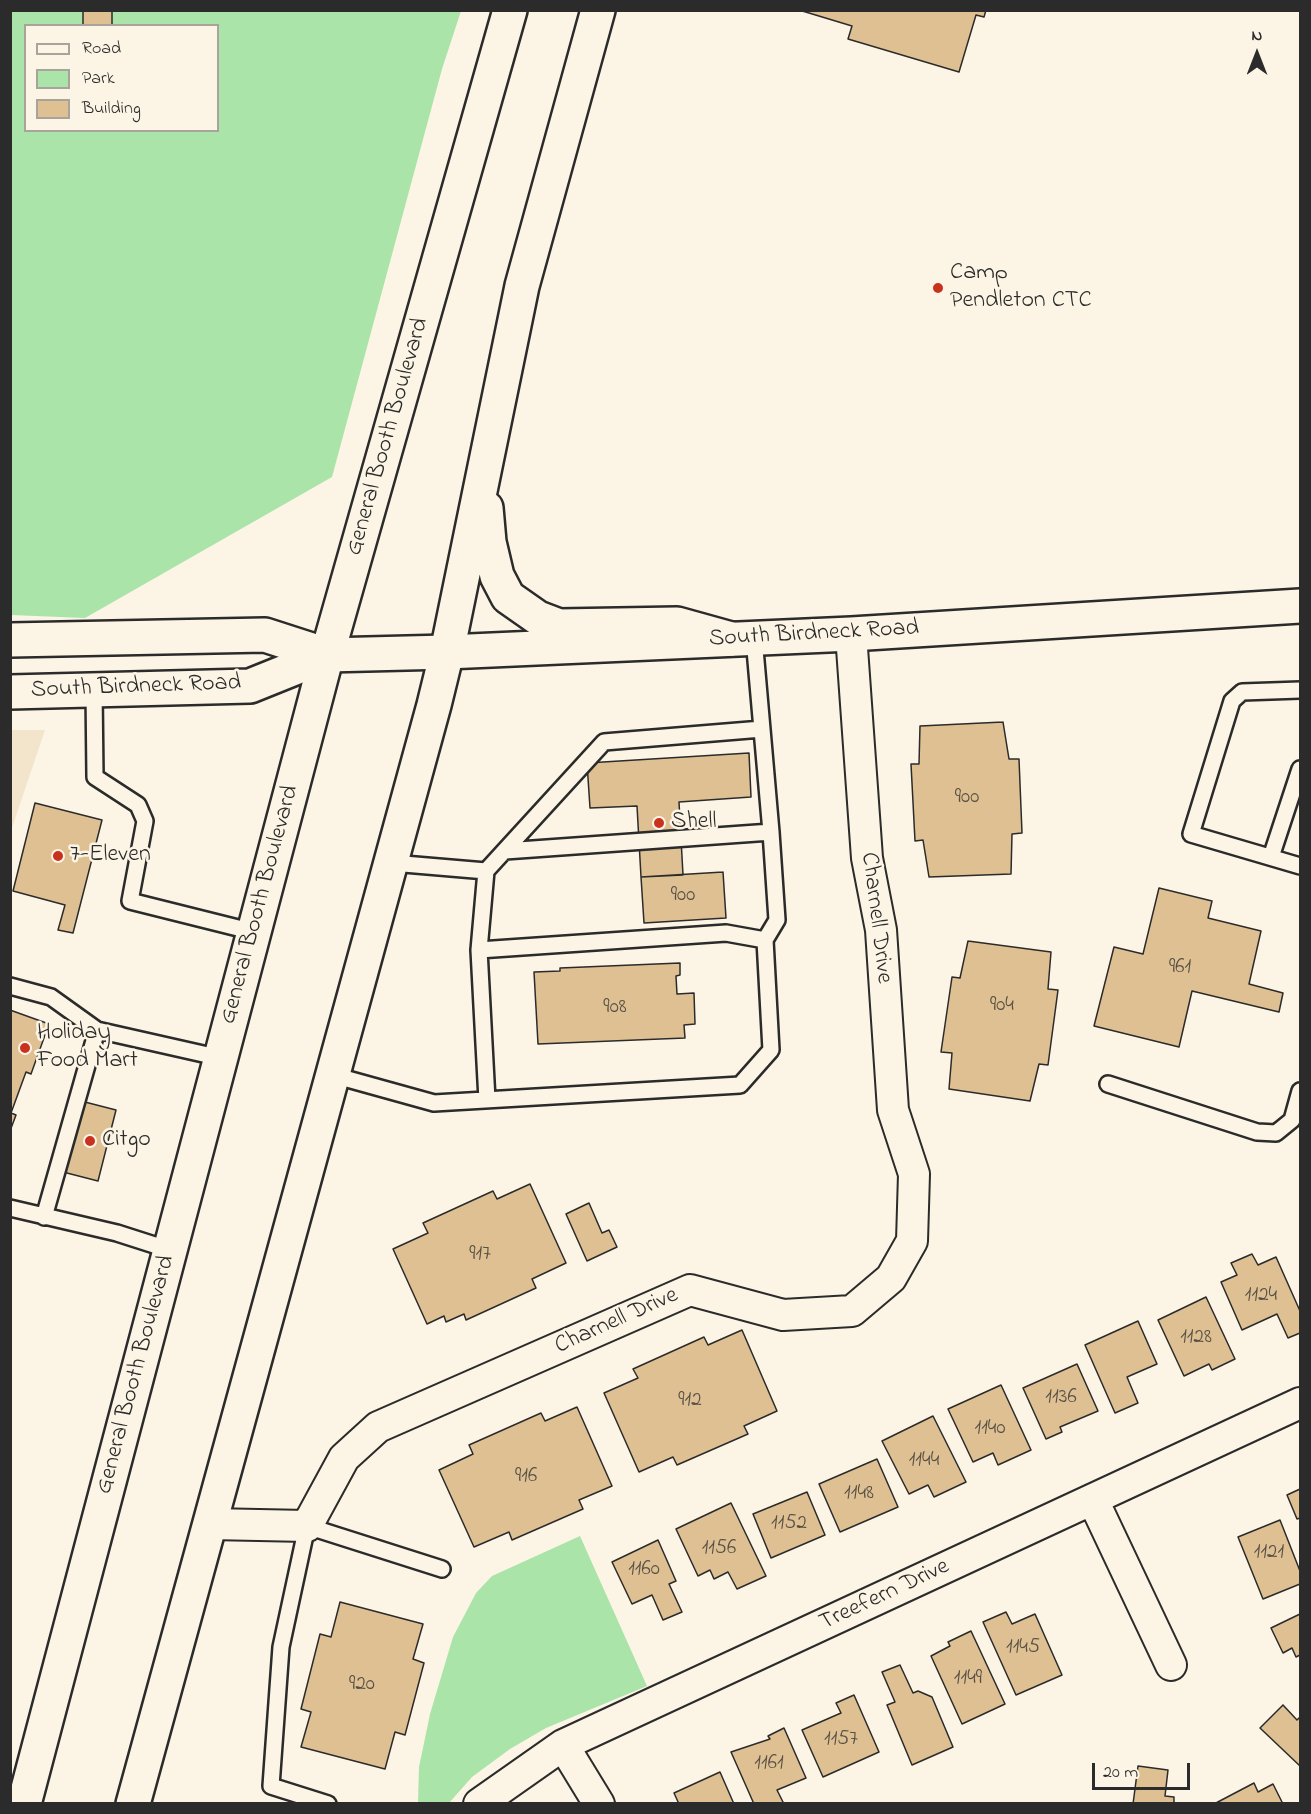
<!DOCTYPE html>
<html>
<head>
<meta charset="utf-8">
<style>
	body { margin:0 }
	#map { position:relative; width:1311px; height:1814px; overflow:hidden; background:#fcf5e5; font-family:"Indie Flower",sans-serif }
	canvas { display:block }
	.frame { position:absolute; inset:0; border:12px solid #2b2b2b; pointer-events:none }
	.legend { position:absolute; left:24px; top:24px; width:195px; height:108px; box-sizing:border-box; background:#fcf5e5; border:2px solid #a8a49b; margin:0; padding:8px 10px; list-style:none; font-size:18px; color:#2b2b2b }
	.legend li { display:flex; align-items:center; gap:12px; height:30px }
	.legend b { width:30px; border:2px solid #a8a49b }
	.north { position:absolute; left:1227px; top:24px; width:60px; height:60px; -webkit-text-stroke:4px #fcf5e5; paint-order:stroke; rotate:0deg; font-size:16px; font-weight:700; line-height:24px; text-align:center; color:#2b2b2b }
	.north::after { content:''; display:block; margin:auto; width:21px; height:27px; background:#2b2b2b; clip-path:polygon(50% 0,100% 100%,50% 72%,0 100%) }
	.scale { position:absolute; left:1092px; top:1763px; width:98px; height:27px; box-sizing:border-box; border:3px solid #2b2b2b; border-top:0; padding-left:8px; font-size:18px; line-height:21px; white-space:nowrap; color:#2b2b2b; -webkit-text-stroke:4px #fcf5e5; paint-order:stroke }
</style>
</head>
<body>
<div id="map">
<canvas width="1311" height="1814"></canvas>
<div class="frame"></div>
<ul class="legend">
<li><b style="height:8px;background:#fcf5e5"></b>Road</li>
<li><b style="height:16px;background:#aae4a9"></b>Park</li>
<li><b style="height:16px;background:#dec092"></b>Building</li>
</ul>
<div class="north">N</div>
<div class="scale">20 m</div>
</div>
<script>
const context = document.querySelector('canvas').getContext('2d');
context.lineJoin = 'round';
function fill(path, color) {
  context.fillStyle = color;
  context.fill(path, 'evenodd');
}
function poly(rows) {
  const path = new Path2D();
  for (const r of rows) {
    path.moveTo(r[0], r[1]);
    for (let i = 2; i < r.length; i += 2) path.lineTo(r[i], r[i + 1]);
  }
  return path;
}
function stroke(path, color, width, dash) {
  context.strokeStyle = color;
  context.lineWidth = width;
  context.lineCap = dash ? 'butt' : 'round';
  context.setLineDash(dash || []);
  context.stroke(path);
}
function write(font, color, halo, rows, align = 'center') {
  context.font = font + ' "Indie Flower",sans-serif';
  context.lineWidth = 5;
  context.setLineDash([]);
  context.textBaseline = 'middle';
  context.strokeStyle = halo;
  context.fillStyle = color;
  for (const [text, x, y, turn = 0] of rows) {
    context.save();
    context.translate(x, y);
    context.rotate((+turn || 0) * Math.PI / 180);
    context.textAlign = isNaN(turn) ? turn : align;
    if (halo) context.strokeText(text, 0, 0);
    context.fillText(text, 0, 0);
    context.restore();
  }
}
fill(poly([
	[11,730,45,730,11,831,10,730]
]), '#f3e5cc');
fill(poly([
	[11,11,461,11,442,69,332,477,85,618,11,615],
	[26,26,218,26,218,130,26,130],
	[580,1536,647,1686,546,1728,510,1749,472,1777,449,1803,418,1803,419,1767,430,1714,453,1637,476,1593,492,1576]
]), '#aae4a9');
const building = poly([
	[83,10,112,10,112,26,83,26,83,10],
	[799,10,986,10,984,17,976,15,959,72,848,39,852,26,799,10],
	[1003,722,1009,759,1019,759,1022,833,1012,834,1011,874,929,877,923,840,915,841,911,764,919,764,920,726,1003,722],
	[749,753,751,797,679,802,683,875,641,877,637,806,590,808,587,763,749,753],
	[35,803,102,820,73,933,58,930,65,905,13,891,35,803],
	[723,872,726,918,644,923,641,877,723,872],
	[1159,888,1212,901,1208,918,1261,931,1249,984,1283,993,1279,1012,1192,991,1179,1047,1094,1026,1114,947,1143,954,1159,888],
	[968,941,1051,952,1048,989,1058,990,1048,1065,1039,1064,1030,1101,949,1089,952,1053,941,1052,952,977,960,978,968,941],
	[680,963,680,975,676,976,677,994,694,993,695,1024,684,1025,685,1038,538,1044,534,972,560,971,560,968,680,963],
	[10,1010,49,1024,31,1074,26,1072,11,1113,16,1115,10,1131,10,1010],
	[81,1101,116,1110,98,1181,63,1172,81,1101],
	[530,1184,566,1263,532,1279,536,1288,466,1320,464,1314,446,1322,444,1316,427,1324,393,1249,428,1233,423,1223,493,1191,497,1199,530,1184],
	[589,1203,602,1233,609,1230,617,1247,587,1261,566,1214,589,1203],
	[1252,1254,1258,1265,1276,1257,1300,1311,1300,1333,1288,1338,1277,1314,1242,1330,1221,1282,1237,1275,1231,1263,1252,1254],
	[1206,1297,1235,1359,1212,1370,1209,1364,1184,1376,1158,1320,1206,1297],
	[1138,1321,1157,1364,1127,1377,1138,1403,1115,1413,1085,1345,1138,1321],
	[742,1330,777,1411,744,1426,748,1434,677,1465,673,1457,639,1472,604,1393,638,1378,633,1369,704,1337,708,1345,742,1330],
	[1077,1364,1098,1411,1060,1427,1062,1432,1046,1439,1023,1388,1077,1364],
	[1001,1385,1031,1450,998,1465,993,1453,973,1462,948,1409,1001,1385],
	[577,1407,612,1486,579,1500,583,1509,512,1540,509,1532,474,1547,439,1470,473,1454,469,1445,541,1413,545,1421,577,1407],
	[933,1416,966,1482,934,1497,928,1485,909,1494,882,1441,933,1416],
	[877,1459,898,1507,840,1532,819,1484,877,1459],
	[1300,1489,1300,1518,1297,1519,1287,1495,1300,1489],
	[807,1492,825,1535,771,1558,753,1514,807,1492],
	[731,1503,766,1576,737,1589,728,1572,714,1579,710,1570,698,1576,676,1529,731,1503],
	[1280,1520,1300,1571,1300,1584,1263,1599,1238,1537,1280,1520],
	[658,1540,676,1581,669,1584,682,1612,663,1620,652,1595,632,1604,612,1562,658,1540],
	[340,1602,423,1624,413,1659,424,1663,405,1735,395,1732,385,1769,301,1747,311,1712,301,1709,320,1634,331,1637,340,1602],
	[1006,1612,1012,1624,1035,1614,1062,1675,1016,1695,983,1622,1006,1612],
	[1300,1614,1300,1655,1296,1657,1292,1648,1283,1653,1271,1628,1300,1614],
	[971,1631,1005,1704,962,1724,931,1656,950,1646,948,1642,971,1631],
	[900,1665,913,1693,918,1691,932,1697,953,1747,912,1765,887,1705,895,1702,882,1672,900,1665],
	[854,1695,879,1752,823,1777,802,1730,841,1713,836,1703,854,1695],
	[1283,1705,1297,1720,1300,1717,1300,1766,1260,1728,1283,1705],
	[784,1728,806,1778,777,1790,784,1804,754,1804,731,1752,770,1739,768,1736,784,1728],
	[1138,1766,1168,1770,1165,1796,1174,1797,1174,1804,1133,1804,1138,1766],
	[720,1772,734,1804,679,1804,674,1793,720,1772],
	[1254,1783,1258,1792,1273,1784,1283,1804,1214,1804,1254,1783]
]);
fill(building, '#dec092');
stroke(building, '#2b2b2b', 1.5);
const lane = poly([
	[94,690,95,777,138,805,145,821,130,901,254,932],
	[1300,690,1242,692,1232,701,1191,834,1300,866],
	[505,851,771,832,754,638],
	[1271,857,1300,769],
	[392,863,486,871,604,742,762,729],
	[486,871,479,950,487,1100],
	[479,950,726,933,765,940],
	[10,986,51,997,97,1030,221,1058],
	[333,1075,434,1103,740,1085,771,1050,765,940,777,920,771,832],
	[1108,1084,1257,1132,1276,1133,1292,1120,1300,1091],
	[10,1208,117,1233,170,1250],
	[44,1217,97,1030],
	[328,1804,271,1786,281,1647,307,1526,442,1569]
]);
const street = poly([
	[1093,1500,1171,1665],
	[210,1524,307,1526,344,1458,378,1427,690,1290,783,1315,852,1311,891,1278,912,1241,914,1174,893,1110,881,930,867,858,851,634],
	[563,1745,599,1804],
	[479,1804,563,1745,1300,1403]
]);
const secondary = poly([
	[10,640,265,635,327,655,447,652,851,634,1300,606],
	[10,692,250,686,327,655]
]);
const highway = poly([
	[486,508,489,542,497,576,508,597,538,618,559,626,677,624,731,639],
	[24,1804,327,655,510,10],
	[133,1804,434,705,447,652,522,286,598,10]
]);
stroke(lane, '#2b2b2b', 20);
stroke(street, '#2b2b2b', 34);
stroke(secondary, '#2b2b2b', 38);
stroke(highway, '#2b2b2b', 38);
stroke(lane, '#fcf5e5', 15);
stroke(street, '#fcf5e5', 30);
stroke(secondary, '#fcf5e5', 33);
stroke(highway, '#fcf5e5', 33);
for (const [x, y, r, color] of [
	[938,288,6,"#c8321e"],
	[659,823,6,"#c8321e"],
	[58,856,6,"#c8321e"],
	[25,1048,6,"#c8321e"],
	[90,1141,6,"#c8321e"]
]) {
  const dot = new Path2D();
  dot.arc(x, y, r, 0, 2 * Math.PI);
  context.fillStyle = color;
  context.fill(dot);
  stroke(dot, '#fcf5e5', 2);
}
write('21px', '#585045', null, [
	["900",967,799],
	["900",683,897],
	["961",1180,969],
	["904",1002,1007],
	["908",615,1009],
	["917",480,1256],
	["1124",1261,1297],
	["1128",1196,1339],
	["1136",1061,1399],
	["912",690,1402],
	["1140",990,1430],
	["1144",924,1462],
	["916",526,1478],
	["1148",859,1495],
	["1152",789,1525],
	["1156",719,1550],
	["1121",1269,1554],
	["1160",644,1571],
	["1145",1023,1649],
	["1149",968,1680],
	["920",362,1686],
	["1157",841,1741],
	["1161",769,1765]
]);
write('24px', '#2b2b2b', '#fcf5e5', [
	["Camp",950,274],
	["Pendleton CTC",950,302],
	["Shell",671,823],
	["7-Eleven",70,856],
	["Holiday",37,1034],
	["Food Mart",37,1062],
	["Citgo",102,1141]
], 'left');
write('24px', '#2b2b2b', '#fcf5e5', [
	["General Booth Boulevard",389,437,-74],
	["South Birdneck Road",814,635,-3],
	["South Birdneck Road",136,688,-2],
	["General Booth Boulevard",261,905,-75],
	["Charnell Drive",875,918,83],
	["Charnell Drive",617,1322,-24],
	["General Booth Boulevard",137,1375,-75],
	["Treefern Drive",885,1596,-25]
]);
</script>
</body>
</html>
